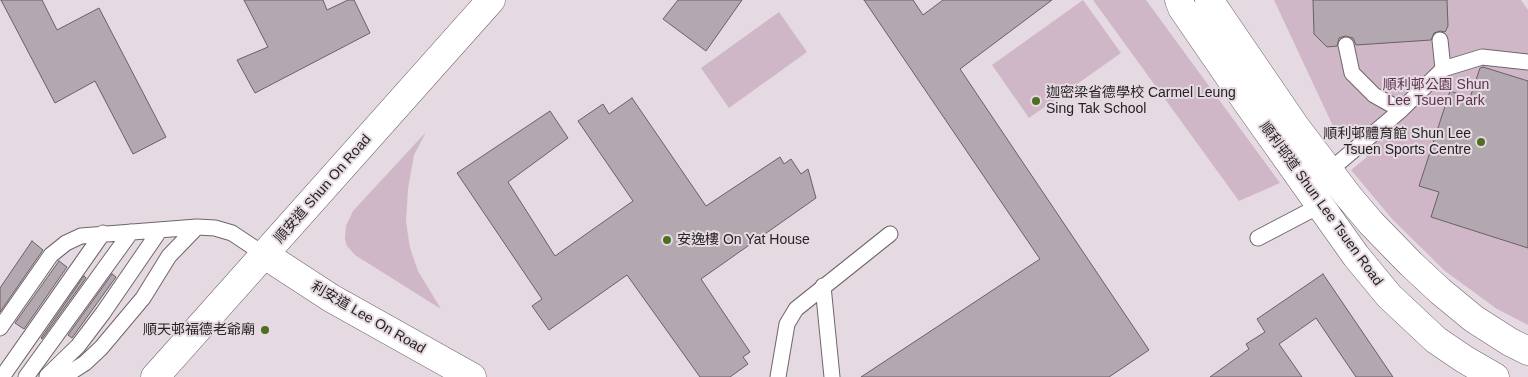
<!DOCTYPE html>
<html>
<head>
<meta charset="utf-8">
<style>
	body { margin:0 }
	canvas { display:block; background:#e5dae1 }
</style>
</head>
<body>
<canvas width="1528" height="377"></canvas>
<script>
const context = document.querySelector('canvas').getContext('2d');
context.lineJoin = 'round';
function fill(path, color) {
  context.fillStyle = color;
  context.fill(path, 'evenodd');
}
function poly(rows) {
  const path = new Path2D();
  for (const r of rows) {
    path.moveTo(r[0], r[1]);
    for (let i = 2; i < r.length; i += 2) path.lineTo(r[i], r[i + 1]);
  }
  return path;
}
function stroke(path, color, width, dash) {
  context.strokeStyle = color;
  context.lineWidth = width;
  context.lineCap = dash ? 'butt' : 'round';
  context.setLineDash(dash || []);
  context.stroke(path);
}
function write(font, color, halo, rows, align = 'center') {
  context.font = font + ' Arial,"Noto Sans TC",sans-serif';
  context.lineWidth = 4;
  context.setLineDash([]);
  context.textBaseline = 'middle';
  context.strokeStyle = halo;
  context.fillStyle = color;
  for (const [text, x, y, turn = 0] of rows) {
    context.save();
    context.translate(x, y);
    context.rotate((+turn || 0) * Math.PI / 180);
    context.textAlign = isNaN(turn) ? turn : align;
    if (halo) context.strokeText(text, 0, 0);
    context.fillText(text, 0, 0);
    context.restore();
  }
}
fill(poly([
	[1083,0,1121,53,1029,118,992,65],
	[1093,0,1146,0,1280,183,1239,201],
	[1274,0,1521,0,1528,10,1528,325,1497,309,1445,271,1393,220,1351,170,1367,157,1351,132,1339,139],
	[779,12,807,52,729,108,701,68],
	[426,132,414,155,408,189,406,222,410,248,418,271,441,309,355,255,347,246,345,239,346,226,353,211]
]), '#d0b7c7');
const building = poly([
	[1,0,42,0,57,30,99,8,166,137,133,154,95,81,55,103,1,0],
	[244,0,323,0,327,10,348,0,354,0,370,33,255,93,237,60,268,47,244,0],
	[678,0,742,0,706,51,663,19,678,0],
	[864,0,913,0,923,15,943,0,1052,0,960,69,1149,350,1109,377,861,377,1040,259,864,0],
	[1313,0,1447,0,1448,26,1445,32,1440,31,1434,33,1431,40,1356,45,1353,38,1345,36,1339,38,1337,46,1327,47,1314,34,1313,0],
	[1483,67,1528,81,1528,248,1431,217,1439,192,1419,186,1450,91,1470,98,1480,68,1483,67],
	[632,98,706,206,780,157,784,164,791,159,801,174,808,169,816,198,701,279,750,352,743,357,748,364,730,377,700,377,627,275,549,330,532,306,542,299,457,173,550,111,568,138,508,182,555,256,633,201,578,121,603,104,609,114,632,98],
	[32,241,43,250,0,312,0,288,32,241],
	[59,261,67,267,24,329,15,323,59,261],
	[112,274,116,277,72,338,68,335,112,274],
	[1323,274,1393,377,1356,377,1316,318,1279,344,1302,377,1210,377,1249,349,1246,344,1265,332,1257,319,1323,274],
	[84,276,86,278,42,339,41,338,84,276]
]);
fill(building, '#b3a8af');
stroke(building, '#696066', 1);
const service = poly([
	[1440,40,1443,69],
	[1346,45,1352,73,1374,95,1401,110],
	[1329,171,1401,110,1443,69,1482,57,1528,62],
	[1258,238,1321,205],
	[823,286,832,377],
	[0,328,51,255,66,243,81,236,197,227,215,228,232,233,265,255],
	[47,376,78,346,103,313,160,230],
	[2,377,103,233],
	[26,377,131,232],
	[51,377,71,372,85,363,101,348,143,298,169,256,197,227],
	[778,377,787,324,796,309,890,234]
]);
const tertiary = poly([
	[265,255,331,298,472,377],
	[155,377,491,0]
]);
const secondary = poly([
	[1179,0,1182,8,1246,101,1356,256,1389,296,1436,340,1464,359,1495,377],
	[1209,0,1295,126,1349,197,1371,223,1411,264,1440,291,1474,319,1510,342,1528,351]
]);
stroke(service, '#6f656b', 17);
stroke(tertiary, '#6f656b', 29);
stroke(secondary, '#6f656b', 29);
stroke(service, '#fff', 15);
stroke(tertiary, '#fff', 28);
stroke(secondary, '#fff', 28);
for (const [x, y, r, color] of [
	[1036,101,5,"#4e6e24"],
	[1481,142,5,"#4e6e24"],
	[667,240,5,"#4e6e24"],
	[265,330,5,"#4e6e24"]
]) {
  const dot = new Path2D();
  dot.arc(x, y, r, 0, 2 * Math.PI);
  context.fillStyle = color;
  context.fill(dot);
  stroke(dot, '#e5dae1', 2);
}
write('14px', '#5d3250', '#e5dae1', [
	["順利邨公園 Shun",1436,85],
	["Lee Tsuen Park",1436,101]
]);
write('14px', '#272325', '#e5dae1', [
	["迦密梁省德學校 Carmel Leung",1046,93],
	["Sing Tak School",1046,109],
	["順利邨體育館 Shun Lee",1471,134,"right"],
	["Tsuen Sports Centre",1471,150,"right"],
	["安逸樓 On Yat House",677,240],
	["順天邨福德老爺廟",255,330,"right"]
], 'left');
write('14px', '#272325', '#e5dae1', [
	["順安道 Shun On Road",323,189,-49],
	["順利邨道 Shun Lee Tsuen Road",1321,204,54],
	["利安道 Lee On Road",368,318,30]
]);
</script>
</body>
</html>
